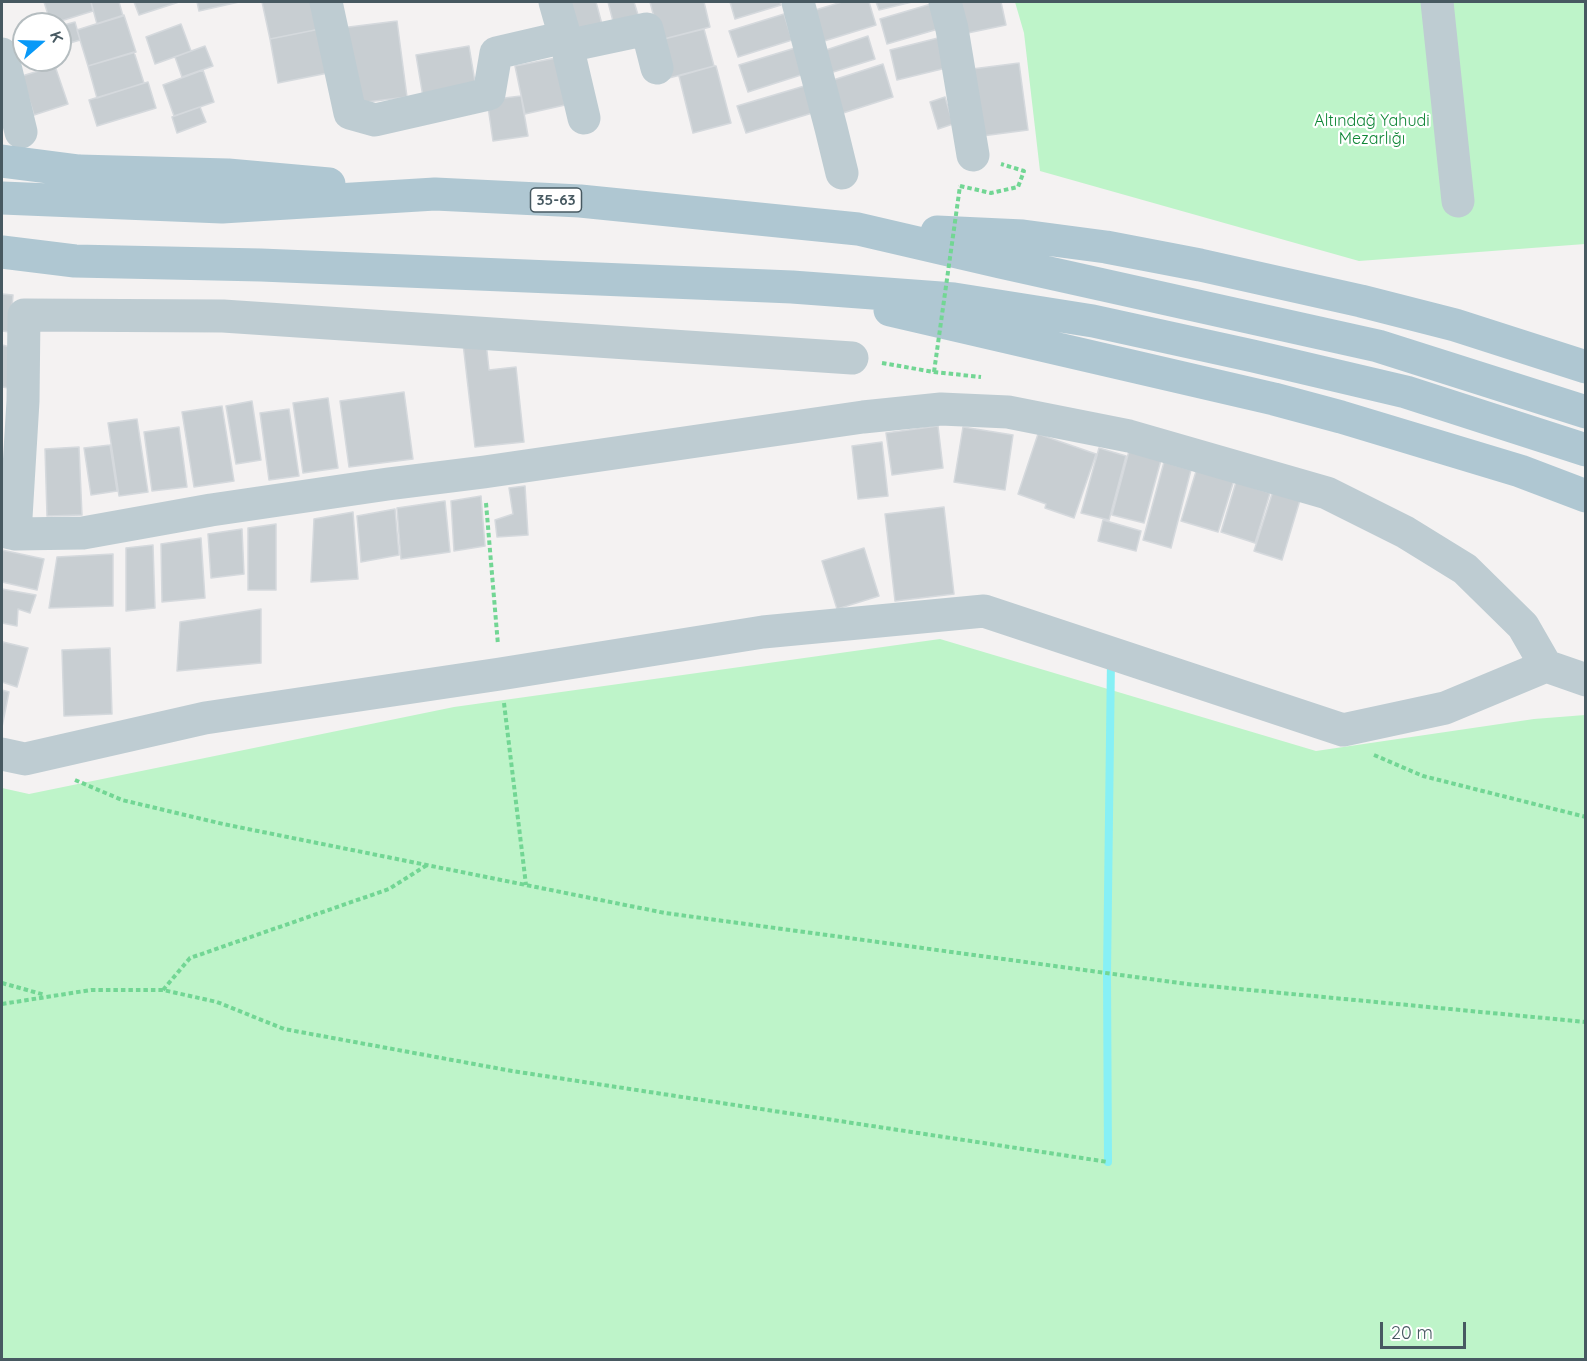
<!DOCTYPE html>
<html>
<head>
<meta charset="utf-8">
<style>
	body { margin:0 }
	#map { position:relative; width:1587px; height:1361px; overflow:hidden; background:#f4f2f2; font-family:Quicksand,sans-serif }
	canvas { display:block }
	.frame { position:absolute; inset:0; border:3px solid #475961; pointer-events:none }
	.north { position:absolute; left:12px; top:12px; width:60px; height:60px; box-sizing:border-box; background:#fff; border:2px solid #b5bdc0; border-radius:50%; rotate:70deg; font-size:16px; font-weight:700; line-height:24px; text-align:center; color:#475961 }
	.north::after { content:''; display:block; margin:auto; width:21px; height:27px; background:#0999f7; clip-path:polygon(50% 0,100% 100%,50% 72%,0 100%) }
	.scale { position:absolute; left:1380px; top:1322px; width:86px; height:27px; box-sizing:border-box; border:3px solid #475961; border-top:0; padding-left:8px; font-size:18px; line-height:21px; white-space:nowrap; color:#475961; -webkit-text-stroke:4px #fff; paint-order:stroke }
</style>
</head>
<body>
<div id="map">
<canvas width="1587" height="1361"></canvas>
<div class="frame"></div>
<div class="north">K</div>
<div class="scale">20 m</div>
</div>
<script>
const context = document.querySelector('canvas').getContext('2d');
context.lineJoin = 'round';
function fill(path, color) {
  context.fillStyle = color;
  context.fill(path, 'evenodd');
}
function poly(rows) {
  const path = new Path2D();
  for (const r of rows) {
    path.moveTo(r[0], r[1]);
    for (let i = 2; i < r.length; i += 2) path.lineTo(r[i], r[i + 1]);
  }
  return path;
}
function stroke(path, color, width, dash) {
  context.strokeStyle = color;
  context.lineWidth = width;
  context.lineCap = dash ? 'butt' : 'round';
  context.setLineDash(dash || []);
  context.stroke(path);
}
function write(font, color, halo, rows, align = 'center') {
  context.font = font + ' Quicksand,sans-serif';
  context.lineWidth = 4.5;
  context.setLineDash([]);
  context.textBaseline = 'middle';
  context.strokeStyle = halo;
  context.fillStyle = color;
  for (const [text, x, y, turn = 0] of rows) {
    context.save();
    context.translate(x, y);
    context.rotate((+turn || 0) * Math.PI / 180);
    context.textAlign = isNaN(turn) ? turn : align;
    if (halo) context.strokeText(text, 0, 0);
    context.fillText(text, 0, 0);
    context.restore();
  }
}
fill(poly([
	[1015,2,1585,2,1585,244,1359,261,1040,171,1024,33],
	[940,639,1316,751,1534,719,1585,715,1585,1359,2,1359,2,788,29,794,454,707]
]), '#bef4c9');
stroke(poly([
	[1108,1162,1107,974,1111,659]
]), '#87f0f5', 8);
const building = poly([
	[44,2,91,2,93,11,51,24,44,2],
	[91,2,119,2,123,16,97,24,91,2],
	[134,2,179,2,139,15,134,2],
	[197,2,239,2,199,11,197,2],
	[262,2,319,2,325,28,270,39,262,2],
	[566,2,596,2,603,28,575,35,566,2],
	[608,2,634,2,639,18,614,25,608,2],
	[650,2,704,2,710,27,660,40,650,2],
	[730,2,780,2,781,5,735,19,730,2],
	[842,2,869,2,876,25,821,42,812,11,842,2],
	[876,2,912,2,879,10,876,2],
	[956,2,1001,2,1006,25,963,34,956,2],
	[931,4,938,29,887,44,880,19,931,4],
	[784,14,792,40,738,57,729,31,784,14],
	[124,15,136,52,88,66,77,30,124,15],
	[397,21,407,97,351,104,341,28,397,21],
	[75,22,80,40,60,46,60,26,75,22],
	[181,24,191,51,155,64,146,37,181,24],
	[320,29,328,73,278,83,270,39,320,29],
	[704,29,714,66,669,78,660,40,704,29],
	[868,36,875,59,830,73,823,51,868,36],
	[938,38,946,68,897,80,890,50,938,38],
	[205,46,213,66,182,77,175,57,205,46],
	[469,46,476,88,423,97,416,55,469,46],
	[795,48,804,74,748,92,739,65,795,48],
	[134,52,144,83,97,98,88,66,134,52],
	[556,58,565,105,525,114,515,66,556,58],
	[1019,63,1028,130,982,136,972,69,1019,63],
	[883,64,893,97,840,114,830,81,883,64],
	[55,66,68,104,34,115,22,76,55,66],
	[714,66,716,66,731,123,693,133,679,76,714,66],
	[203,70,214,102,174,116,163,85,203,70],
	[148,82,156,108,97,126,89,100,148,82],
	[811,84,819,111,746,133,737,106,811,84],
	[521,96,528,136,493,141,487,100,521,96],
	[945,97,953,124,938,129,930,102,945,97],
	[200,107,206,122,177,133,172,117,200,107],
	[2,294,13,295,10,332,2,331,2,294],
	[485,333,489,370,516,367,524,442,475,447,462,335,485,333],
	[2,345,15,348,9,388,2,387,2,345],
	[404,392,413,459,349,467,340,401,404,392],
	[328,398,338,468,303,473,293,403,328,398],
	[252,401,261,460,236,464,226,406,252,401],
	[222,406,234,481,194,487,182,412,222,406],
	[289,409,299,476,269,480,260,413,289,409],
	[137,419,148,492,119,496,108,423,137,419],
	[938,426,943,468,892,475,886,433,938,426],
	[179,427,187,487,152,491,144,432,179,427],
	[963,427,1013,435,1005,490,954,482,963,427],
	[1038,434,1096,454,1074,518,1045,508,1046,504,1018,494,1038,434],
	[882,442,888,496,858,499,852,446,882,442],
	[110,445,117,491,91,495,84,448,110,445],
	[79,447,82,515,47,516,45,449,79,447],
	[1099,448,1126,456,1109,520,1081,513,1099,448],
	[1129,451,1161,460,1144,523,1112,515,1129,451],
	[1164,462,1191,470,1171,548,1143,540,1164,462],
	[1197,468,1234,480,1218,532,1181,521,1197,468],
	[1236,482,1270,493,1255,543,1221,532,1236,482],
	[525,486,528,535,497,537,495,520,513,514,509,488,525,486],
	[1273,491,1300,500,1282,560,1254,551,1273,491],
	[481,496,485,546,454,551,451,501,481,496],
	[445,501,450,552,401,559,397,508,445,501],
	[944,507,954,594,895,601,885,514,944,507],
	[395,509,399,555,361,562,357,516,395,509],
	[353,512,358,579,311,582,314,519,353,512],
	[1103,520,1141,531,1136,551,1098,541,1103,520],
	[276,524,276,590,248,590,248,528,276,524],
	[242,529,244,574,211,578,208,534,242,529],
	[201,538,205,598,162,602,161,544,201,538],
	[153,545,155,608,126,611,126,548,153,545],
	[864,548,879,596,837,609,822,561,864,548],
	[2,550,44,559,37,590,2,582,2,550],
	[113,554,113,606,49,608,57,557,113,554],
	[2,589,36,595,30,613,18,609,17,626,2,623,2,589],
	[261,609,261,663,177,671,180,622,261,609],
	[3,642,28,648,17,687,2,682,2,648,3,642],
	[110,648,112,714,64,716,62,650,110,648],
	[2,690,9,692,2,727,2,690]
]);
fill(building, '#c8ced2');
stroke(building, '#d5d9dd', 1.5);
stroke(poly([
	[960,186,991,193,1018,187,1024,171,1001,164],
	[882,363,934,372,981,377],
	[486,503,498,645],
	[504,703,526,885],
	[1374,755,1423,776,1586,817],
	[75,780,122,800,223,824,665,913,1187,984,1586,1022],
	[2,983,45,995],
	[163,990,190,958,389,889,427,865],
	[2,1004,91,990,163,990,217,1002,284,1029,512,1071,1108,1162]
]), '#72d694', 4, [4.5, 3]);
stroke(poly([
	[326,2,350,113,375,120,489,94,496,53,565,37],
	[555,2,565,37,584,118],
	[798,2,831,128,842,173],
	[945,2,952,29,973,155],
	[1437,2,1458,201],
	[567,46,647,29,657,68],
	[2,54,21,132],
	[2,531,15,534,83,533,211,510,388,484,484,472,863,417,941,409,1008,412,1129,436,1327,493,1405,532,1465,569,1523,626,1546,666,1586,680],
	[15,534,23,401,24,315,223,316,852,358],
	[2,754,25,759,205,718,500,674,763,632,984,611,1343,730,1445,708,1546,666]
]), '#beccd2', 33);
stroke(poly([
	[2,161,79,171,228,175,329,184],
	[2,198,222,207,435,194,580,201,858,229,1000,262,1378,346,1586,412],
	[937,232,1023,236,1106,247,1200,265,1361,301,1455,325,1586,367],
	[2,252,75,261,261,265,792,287,954,299,1093,321,1253,356,1406,392,1586,450],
	[890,310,1274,399,1341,417,1520,471,1586,496]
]), '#afc7d2', 33);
stroke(poly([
	[934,372,960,186]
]), '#72d694', 4, [4.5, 3]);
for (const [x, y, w] of [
	[556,200,51]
]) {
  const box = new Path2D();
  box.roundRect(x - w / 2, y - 12, w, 24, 4.5);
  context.fillStyle = '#fff';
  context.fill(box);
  stroke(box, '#475961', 1.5);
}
write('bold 15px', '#475961', null, [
	["35-63",556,200]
]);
write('16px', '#0f8636', '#fff', [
	["Altındağ Yahudi",1372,121],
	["Mezarlığı",1372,139]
]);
</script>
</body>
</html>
